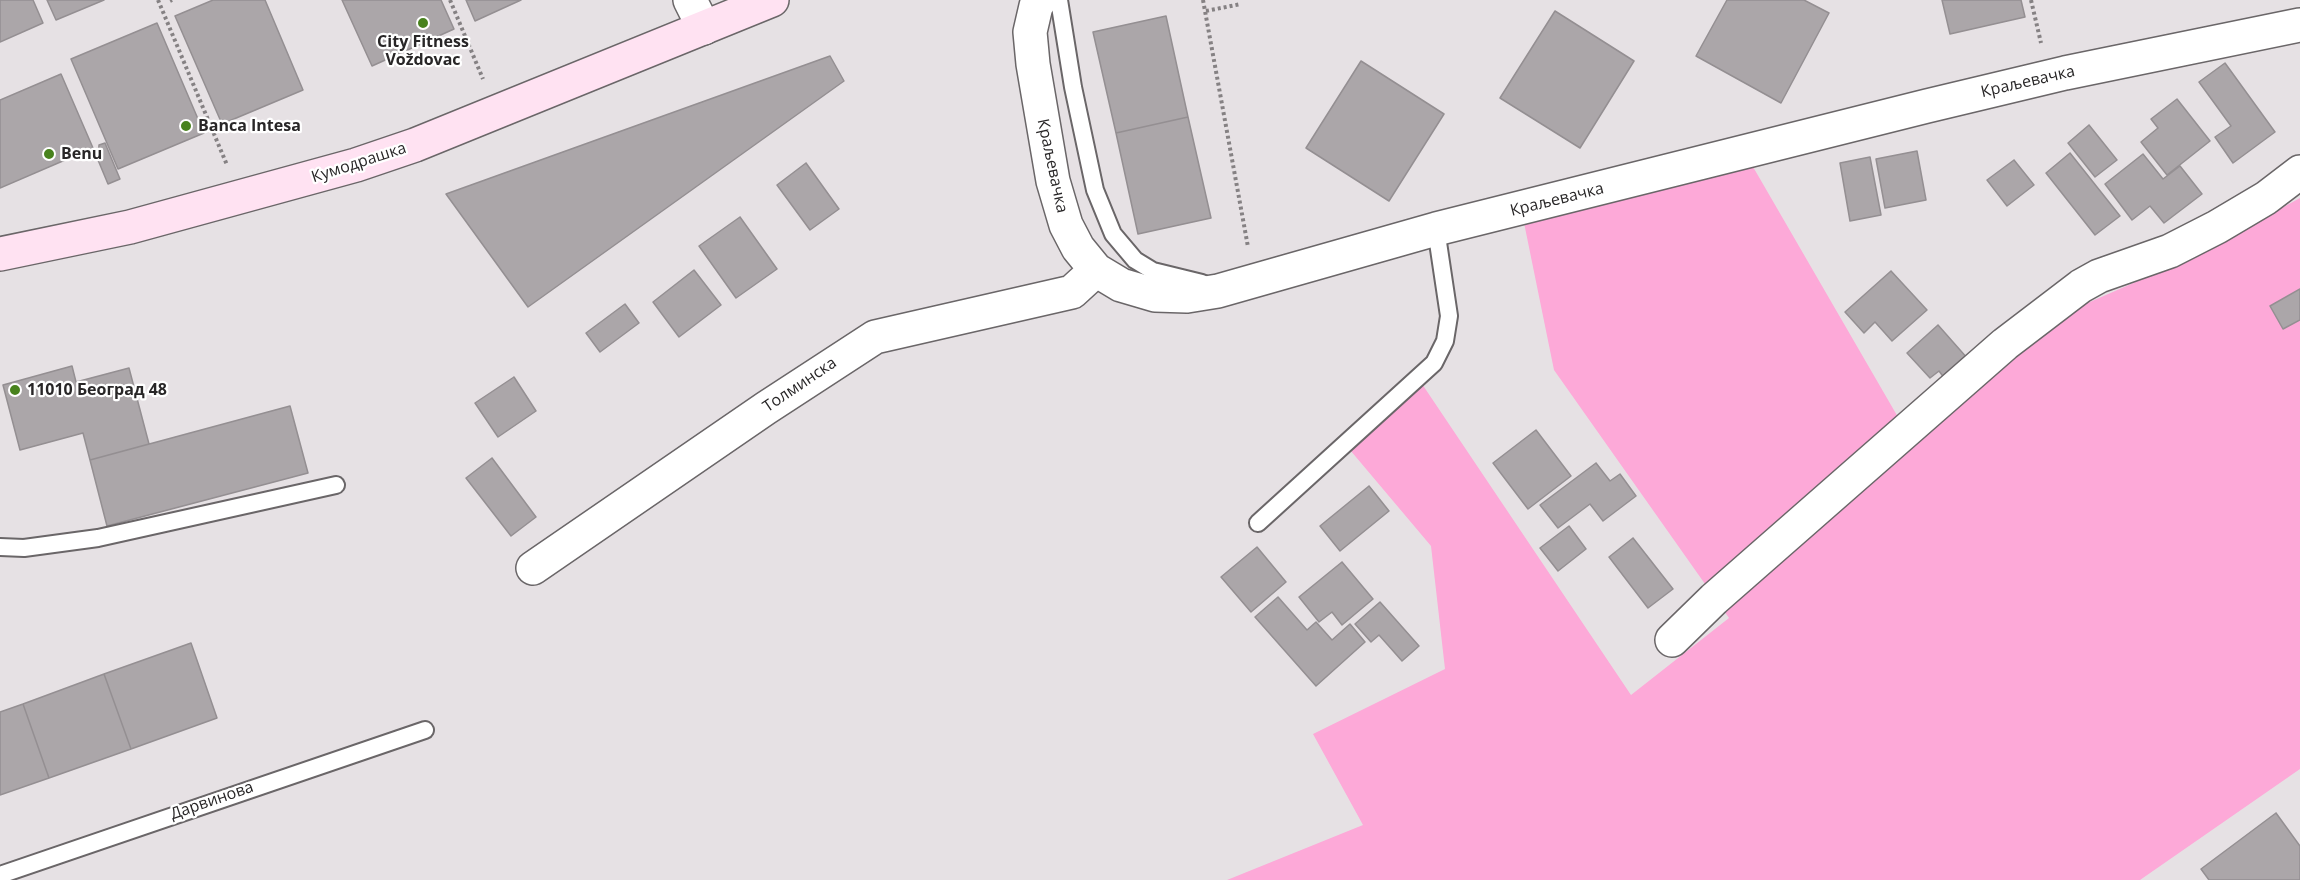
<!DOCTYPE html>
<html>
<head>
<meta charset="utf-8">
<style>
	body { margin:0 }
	canvas { display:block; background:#e6e1e4 }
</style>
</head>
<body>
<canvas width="2300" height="880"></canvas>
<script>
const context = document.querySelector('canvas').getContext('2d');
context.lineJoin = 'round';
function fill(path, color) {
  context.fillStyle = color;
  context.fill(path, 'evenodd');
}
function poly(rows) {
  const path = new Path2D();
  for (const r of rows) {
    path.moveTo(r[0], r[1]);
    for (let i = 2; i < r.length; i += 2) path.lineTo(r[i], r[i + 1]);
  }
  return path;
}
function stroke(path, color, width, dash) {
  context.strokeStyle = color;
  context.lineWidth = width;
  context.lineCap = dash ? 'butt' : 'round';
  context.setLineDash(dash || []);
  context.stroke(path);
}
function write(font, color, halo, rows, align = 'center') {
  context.font = font + ' "Open Sans",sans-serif';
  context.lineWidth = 4.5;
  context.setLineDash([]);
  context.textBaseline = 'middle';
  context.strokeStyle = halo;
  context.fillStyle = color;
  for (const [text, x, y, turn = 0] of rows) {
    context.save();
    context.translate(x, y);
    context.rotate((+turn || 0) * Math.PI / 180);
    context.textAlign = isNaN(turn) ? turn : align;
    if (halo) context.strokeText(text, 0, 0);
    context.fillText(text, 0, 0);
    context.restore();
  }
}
fill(poly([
	[1745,153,1913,443,2007,363,2083,305,2186,260,2300,198,2300,769,2140,880,1227,880,1363,825,1313,734,1445,669,1431,546,1345,444,1418,378,1631,695,1729,618,1554,370,1521,208]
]), '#fda9d8');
const building = poly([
	[0,0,33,0,43,23,0,42,0,0],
	[47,0,104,0,56,20,47,0],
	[213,0,265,0,303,90,222,124,175,16,213,0],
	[342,0,441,0,454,29,372,66,342,0],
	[466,0,521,0,475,21,466,0],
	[1727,0,1804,0,1829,13,1781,103,1696,56,1727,0],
	[1942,0,2021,0,2025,17,1950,34,1942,0],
	[1555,11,1634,61,1580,148,1500,98,1555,11],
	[1166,16,1188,117,1116,133,1093,32,1166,16],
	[157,23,204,133,118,169,71,59,157,23],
	[830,56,844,81,528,307,446,194,830,56],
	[1361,61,1444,114,1389,201,1306,148,1361,61],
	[2225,63,2275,132,2233,163,2215,137,2231,126,2199,82,2225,63],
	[61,74,93,148,0,188,0,100,61,74],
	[2177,99,2210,141,2167,175,2141,142,2158,128,2151,119,2177,99],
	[1188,117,1211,218,1138,234,1116,133,1188,117],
	[2089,125,2117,160,2095,177,2068,143,2089,125],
	[105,143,120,179,108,184,98,160,99,145,105,143],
	[1917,151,1926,200,1885,208,1876,159,1917,151],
	[2070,153,2120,216,2095,235,2046,173,2070,153],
	[2143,154,2163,179,2180,166,2202,194,2164,223,2150,206,2132,220,2105,184,2143,154],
	[1870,157,1881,215,1850,221,1840,163,1870,157],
	[2014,160,2034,185,2007,206,1987,180,2014,160],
	[806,163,839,209,810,230,777,185,806,163],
	[740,217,777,269,736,298,699,246,740,217],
	[694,270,721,305,679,337,653,302,694,270],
	[1891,271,1927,310,1892,341,1875,322,1864,333,1845,312,1891,271],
	[2300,289,2300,320,2283,329,2270,306,2300,289],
	[625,304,639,323,600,352,586,333,625,304],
	[1938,325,1968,359,1945,379,1939,371,1930,378,1907,353,1938,325],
	[72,366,76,382,129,368,149,444,90,460,83,433,20,450,3,385,72,366],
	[514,377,536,411,498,437,475,403,514,377],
	[290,406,308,473,107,526,90,460,290,406],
	[1536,430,1571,476,1528,509,1493,463,1536,430],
	[492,458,536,517,511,536,466,478,492,458],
	[1596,463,1610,481,1620,474,1636,496,1603,521,1590,504,1558,528,1540,505,1596,463],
	[1369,486,1389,511,1340,551,1320,526,1369,486],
	[1569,526,1586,549,1558,571,1540,548,1569,526],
	[1633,538,1673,589,1648,608,1609,557,1633,538],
	[1257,547,1286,582,1251,612,1221,577,1257,547],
	[1342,562,1373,599,1342,625,1332,612,1319,622,1299,597,1342,562],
	[1278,597,1307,630,1316,622,1332,640,1350,624,1365,642,1316,686,1255,617,1278,597],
	[1380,602,1419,646,1402,661,1379,635,1371,642,1355,624,1380,602],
	[191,643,217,718,131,749,104,674,191,643],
	[104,674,131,749,49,778,23,704,104,674],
	[23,704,49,778,0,795,0,712,23,704],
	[2276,813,2300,846,2300,880,2209,880,2201,869,2276,813]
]);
fill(building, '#aba6a9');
stroke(building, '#948f92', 1.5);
const lane = poly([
	[1059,0,1073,87,1095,190,1113,234,1135,260,1153,271,1202,283],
	[1258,523,1434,363,1445,341,1449,316,1436,229],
	[0,547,24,548,98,538,336,485],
	[0,875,425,730]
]);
const street = poly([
	[690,0,704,28],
	[1040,0,1036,6,1030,32,1033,64,1053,181,1066,225,1078,248,1096,270,1121,285,1155,295,1187,296,1218,291,1436,229,1927,106,2065,73,2300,25],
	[533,568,766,408,875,337,1072,292,1096,270],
	[1672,640,1714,599,2005,344,2081,286,2099,276,2170,251,2217,227,2266,198,2300,172]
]);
const secondary = poly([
	[0,254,130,227,356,165,415,145,772,0]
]);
stroke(lane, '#6a6668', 20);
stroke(street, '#6a6668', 36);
stroke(secondary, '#6a6668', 36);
stroke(poly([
	[158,0,227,165],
	[450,0,483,79],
	[1203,0,1248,247],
	[2031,0,2041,43],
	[170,1,172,0],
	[1206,11,1241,4]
]), '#858183', 4, [3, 3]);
stroke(lane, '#fff', 16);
stroke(street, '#fff', 33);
stroke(secondary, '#ffe2f2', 33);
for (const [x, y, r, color] of [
	[423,23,6,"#48821d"],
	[186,126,6,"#48821d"],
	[49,154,6,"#48821d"],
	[15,390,6,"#48821d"]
]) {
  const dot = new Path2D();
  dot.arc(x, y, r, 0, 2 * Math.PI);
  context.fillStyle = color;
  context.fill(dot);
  stroke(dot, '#fff', 2);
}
write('bold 16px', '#282627', '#fff', [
	["City Fitness",423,42,"center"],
	["Voždovac",423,60,"center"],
	["Banca Intesa",198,126],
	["Benu",61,154],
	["11010 Београд 48",27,390]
], 'left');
write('16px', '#282627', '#fff', [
	["Краљевачка",2028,82,-13],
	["Кумодрашка",359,163,-18],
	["Краљевачка",1052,166,78],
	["Краљевачка",1557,200,-14],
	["Толминска",800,385,-34],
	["Дарвинова",212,801,-19]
]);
</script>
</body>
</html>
